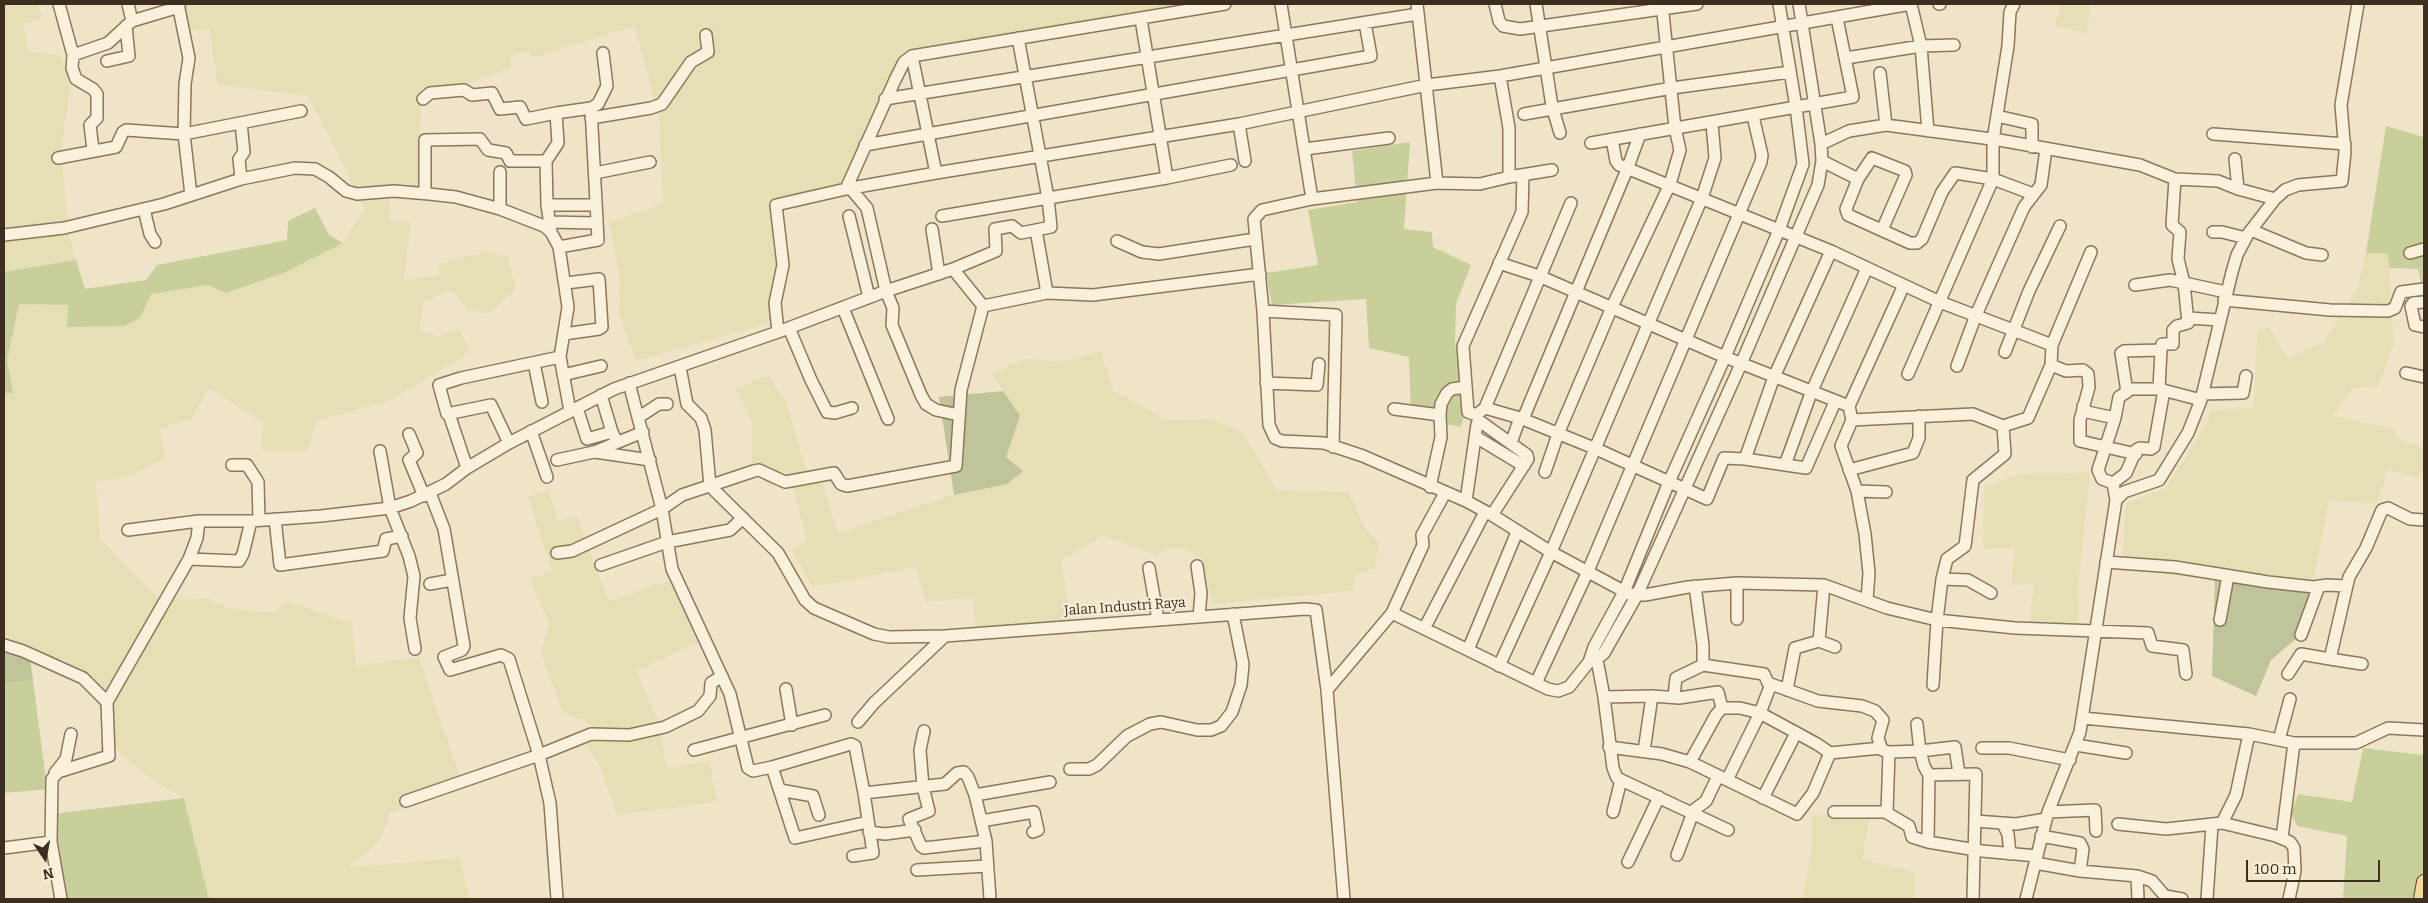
<!DOCTYPE html>
<html>
<head>
<meta charset="utf-8">
<style>
	body { margin:0 }
	#map { position:relative; width:2428px; height:903px; overflow:hidden; background:#f0e4c8; font-family:Bitter,serif }
	canvas { display:block }
	.frame { position:absolute; inset:0; border:5px solid #3d2e20; pointer-events:none }
	.north { position:absolute; left:20px; top:833px; width:50px; height:50px; -webkit-text-stroke:4px #f7eed8; paint-order:stroke; rotate:168deg; font-size:14px; font-weight:700; line-height:20px; text-align:center; color:#3d2e20 }
	.north::after { content:''; display:block; margin:auto; width:18px; height:22px; background:#3d2e20; clip-path:polygon(50% 0,100% 100%,50% 72%,0 100%) }
	.scale { position:absolute; left:2246px; top:860px; width:134px; height:22px; box-sizing:border-box; border:2px solid #3d2e20; border-top:0; padding-left:6px; font-size:15px; line-height:18px; white-space:nowrap; color:#3d2e20; -webkit-text-stroke:4px #f7eed8; paint-order:stroke }
</style>
</head>
<body>
<div id="map">
<canvas width="2428" height="903"></canvas>
<div class="frame"></div>
<div class="north">N</div>
<div class="scale">100 m</div>
</div>
<script>
const context = document.querySelector('canvas').getContext('2d');
context.lineJoin = 'round';
function fill(path, color) {
  context.fillStyle = color;
  context.fill(path, 'evenodd');
}
function poly(rows) {
  const path = new Path2D();
  for (const r of rows) {
    path.moveTo(r[0], r[1]);
    for (let i = 2; i < r.length; i += 2) path.lineTo(r[i], r[i + 1]);
  }
  return path;
}
function stroke(path, color, width, dash) {
  context.strokeStyle = color;
  context.lineWidth = width;
  context.lineCap = dash ? 'butt' : 'round';
  context.setLineDash(dash || []);
  context.stroke(path);
}
function write(font, color, halo, rows, align = 'center') {
  context.font = font + ' Bitter,serif';
  context.lineWidth = 4;
  context.setLineDash([]);
  context.textBaseline = 'middle';
  context.strokeStyle = halo;
  context.fillStyle = color;
  for (const [text, x, y, turn = 0] of rows) {
    context.save();
    context.translate(x, y);
    context.rotate((+turn || 0) * Math.PI / 180);
    context.textAlign = isNaN(turn) ? turn : align;
    if (halo) context.strokeText(text, 0, 0);
    context.fillText(text, 0, 0);
    context.restore();
  }
}
fill(poly([
	[4,4,38,4,42,17,24,24,28,52,60,55,71,87,61,145,68,233,76,260,4,272],
	[184,4,1204,4,912,56,901,52,840,190,780,204,788,262,774,287,780,320,636,361,619,314,620,280,609,222,663,204,659,115,634,26,532,58,529,50,510,56,511,68,458,87,421,88,419,190,389,188,390,221,411,221,404,280,440,275,438,264,487,252,508,256,516,289,488,314,468,310,452,290,423,302,420,330,437,336,459,329,471,352,389,401,316,421,308,451,261,451,263,423,209,388,192,418,160,429,165,458,129,476,96,482,100,539,160,600,208,598,227,608,274,613,287,601,352,623,356,666,419,657,463,787,390,813,380,840,349,867,460,858,469,899,209,899,184,798,144,774,119,752,83,671,62,659,30,658,4,653,4,393,13,392,7,360,19,304,69,305,67,326,140,318,150,294,208,284,226,293,286,272,343,243,365,208,308,96,218,85,209,29,189,31],
	[2061,4,2091,4,2087,33,2055,26],
	[2366,253,2388,254,2394,343,2378,386,2353,388,2332,416,2396,429,2394,436,2424,449,2424,468,2417,478,2388,469,2377,503,2329,501,2312,588,2121,570,2126,503,2165,489,2207,424,2211,411,2254,407,2257,331,2269,327,2288,359,2324,342,2358,287],
	[1101,352,1113,390,1167,420,1212,419,1242,432,1277,490,1348,492,1366,530,1379,541,1375,569,1355,574,1353,591,1212,604,1203,559,1178,546,1156,555,1103,536,1061,560,1071,620,975,628,973,598,926,602,916,567,812,587,792,550,807,540,793,486,770,486,752,469,752,423,735,388,769,376,787,404,809,480,823,485,838,533,954,495,1007,484,1006,457,1020,416,992,374,1024,359,1060,361],
	[2090,472,2078,588,2079,627,2029,624,2034,584,2011,585,2015,547,1983,549,1984,487,2020,474],
	[548,490,558,520,577,517,609,602,669,580,698,643,636,671,659,722,667,768,709,761,717,802,617,815,601,769,581,734,593,727,582,719,563,713,541,654,549,623,530,579,552,571,528,497],
	[1870,813,1862,859,1915,872,1914,899,1803,899,1812,846,1812,816]
]), '#e6deb5');
fill(poly([
	[2386,126,2424,137,2424,288,2422,288,2418,269,2389,268,2388,254,2366,253],
	[1410,142,1404,229,1432,232,1433,247,1471,265,1456,304,1455,344,1466,408,1461,427,1411,417,1409,357,1369,348,1366,299,1272,305,1266,273,1318,265,1308,210,1357,202,1352,151],
	[315,208,329,235,343,243,286,272,226,293,208,285,151,294,140,318,124,326,67,327,68,305,19,304,7,360,13,393,4,393,4,272,76,260,85,289,146,280,157,265,287,240,288,221],
	[33,680,45,773,49,789,4,793,4,683],
	[2363,748,2424,755,2424,899,2343,899,2347,836,2297,826,2291,814,2298,794,2352,802],
	[184,798,209,899,61,899,53,814]
]), '#c9cf9b');
fill(poly([
	[1003,391,1020,416,1006,457,1023,471,1007,484,954,495,939,397],
	[2215,579,2312,588,2298,637,2271,660,2256,696,2212,676],
	[4,653,30,658,33,680,4,683]
]), '#bfc49a');
const minor = poly([
	[59,4,73,55,108,43,132,21,179,7],
	[128,4,132,21],
	[178,4,189,58,185,84,184,134,191,195],
	[1281,4,1312,199],
	[1417,4,1437,183,1312,199,1262,210,1254,219,1263,311,1269,425,1275,438,1282,441,1324,443,1363,456,1466,501,1492,515,1551,552,1629,594,1645,595,1688,587,1737,583,1824,585,1887,608,1937,620,2015,628,2148,633,2152,646,2183,650,2186,674],
	[1495,4,1499,21,1503,26,1520,29,1697,4],
	[1536,4,1552,106,1560,133],
	[1939,4,1940,4],
	[1141,19,1167,178],
	[73,55,72,68,76,79,93,89,97,94,97,118,90,125,93,150],
	[912,56,936,173],
	[1846,58,1921,46,1911,4],
	[107,61,129,56,126,26],
	[1880,73,1886,125],
	[1500,76,1509,128,1509,177],
	[423,99,430,93,464,90,472,95,492,93,500,109,520,107,526,119,556,113],
	[885,99,1418,14],
	[1524,114,1672,88,1790,72],
	[1997,116,2032,124,2032,147],
	[591,118,651,108,662,104,691,62,708,52,706,35],
	[241,123,244,152,239,159,241,179],
	[1239,124,1245,161],
	[1928,131,1921,46,1954,45],
	[2213,134,2345,144],
	[1612,139,1616,161,1619,165,1831,251,1940,302,2052,345],
	[1591,143,1853,97,1837,18],
	[1821,144,1849,131,1886,125,1999,140,2140,165,2175,179,2218,181,2238,189,2275,199],
	[865,145,1371,56,1365,23],
	[1305,149,1389,138],
	[58,158,116,147,123,132,126,130,184,134,301,111],
	[2235,159,2238,189],
	[1822,161,1858,179,1846,209,1848,215,1910,243,1917,243,1922,239,1942,192,1955,173,1993,179,2033,194],
	[500,172,500,209],
	[595,173,650,162],
	[1858,179,1872,158,1905,171,1906,175,1882,230],
	[2175,179,2172,225,2180,232,2178,259,2184,283],
	[1437,183,1480,184,1509,177,1552,170],
	[846,189,895,80,904,62,912,56,1225,4],
	[851,189,867,208,886,291,893,308,892,325,921,395,926,404,936,410,959,415],
	[425,193,425,140,480,139,488,150,506,153,510,161,546,161],
	[1571,203,1485,408,1520,418,1594,448,1707,499,1724,458,1745,459,1806,468,1835,402],
	[547,205,595,205],
	[144,209,150,234,155,242],
	[849,216,869,297],
	[942,216,1167,178,1231,165],
	[549,222,596,223],
	[932,229,939,274],
	[1036,230,1047,293],
	[2251,230,2306,253,2322,255],
	[551,232,547,205,546,161,558,143,556,113,591,108,598,104,607,86,603,53],
	[2213,232,2222,232,2246,238],
	[4,235,64,228,164,204,241,179,295,168,315,169,329,177,346,191,357,194,394,191,429,194,456,197,500,209,544,226,551,232,559,247,568,307,560,357,570,411],
	[1117,241,1142,252,1159,254,1255,239],
	[559,247,598,240,591,108],
	[2410,253,2424,249],
	[1499,263,1539,276,1725,357,1849,406],
	[953,269,996,251,995,229,1012,226,1021,233,1051,227,1048,198,1018,38],
	[2135,285,2170,280,2184,283],
	[2224,300,2330,310,2388,311,2395,308,2401,292,2424,289],
	[2424,302,2413,303,2411,306,2415,325,2424,327],
	[843,308,888,419],
	[1263,311,1336,315,1333,447],
	[2189,318,2219,320],
	[789,328,811,380,827,412,835,413,852,408],
	[778,332,775,303,783,265,776,205,846,189,936,173,1239,124,1427,85,1500,76,1911,4],
	[564,334,599,329,602,327,599,279,566,283],
	[2161,350,2159,389,2201,400],
	[2005,352,2029,291,2060,226],
	[534,363,542,402],
	[2051,365,2066,371,2083,370,2088,374,2089,387,2080,420,2080,441,2136,454],
	[1957,366,1976,315,2024,207,2041,185,2046,149],
	[680,367,687,404,701,418,705,430,710,486],
	[2406,373,2424,377],
	[1908,374,1993,179,1993,140,2008,46,2010,12,2014,4],
	[563,375,601,366],
	[629,383,662,509,672,569,730,694,748,768,753,771,772,767,851,744,855,746,864,793,945,784,957,773,964,772,968,777,975,795,986,841,990,899],
	[1266,383,1317,385,1319,364],
	[2126,389,2159,389],
	[2202,394,2243,393,2246,376],
	[601,395,612,432],
	[2083,406,2087,412,2115,418],
	[577,408,587,439,612,432,617,442],
	[1485,408,1476,415,1468,412,1463,346,1522,212,1523,175],
	[1394,409,1440,415,1441,437,1430,487],
	[449,414,467,468],
	[1440,415,1441,404,1447,393,1452,389,1466,387],
	[639,417,659,404,667,404],
	[1523,419,1628,167,1640,134],
	[1852,420,1973,414,2003,426,2028,418,2051,365,2052,345,2091,252],
	[531,431,547,477],
	[409,434,417,453,409,460,424,496],
	[1476,437,1524,466],
	[509,443,491,405,447,414,439,385,461,378,560,357],
	[1511,443,1520,418],
	[380,451,390,508,409,556,414,576,410,618,415,649],
	[595,452,650,460],
	[1745,459,1774,377,1831,251],
	[557,460,594,452,643,432],
	[232,465,247,465,258,482,259,520],
	[1785,465,1811,393,1867,268],
	[1849,470,1913,453,1919,438,1919,416],
	[1545,472,1558,434,1612,307,1670,184,1680,150,1675,128,1662,4],
	[2113,483,2126,473,2136,450,2140,448,2151,449,2154,447,2164,390],
	[710,486,778,553,805,600,814,608,874,634,889,637,945,636,1305,609,1316,610,1327,690,1344,899],
	[1857,491,1886,492],
	[430,493,444,529,464,646,462,650,444,657,450,670,501,655,509,659,539,755,550,803,557,899],
	[2116,500,2113,483,2102,479,2098,470,2115,418,2119,397,2127,392,2121,353,2124,351,2161,350,2162,344,2173,344,2173,330,2177,326,2188,323,2184,283,2226,292],
	[1466,501,1477,424,1481,422,1527,455,1528,459,1492,515],
	[275,519,280,565,383,551,386,539,402,536],
	[128,530,199,521],
	[557,553,572,551,662,509,682,495,754,471,759,470,785,482,834,473,841,484,847,486,956,466,961,390,983,306],
	[189,559,239,561,243,554,251,521],
	[2106,562,2175,567,2268,582,2314,587,2327,585,2346,586],
	[601,565,667,542,730,530,743,518],
	[1197,566,1201,593,1199,617],
	[1149,568,1158,620],
	[1942,579,1947,559,1965,546,1973,480,2005,454,2003,426],
	[430,584,452,580],
	[1824,585,1819,641,1835,647],
	[1867,600,1869,573,1865,534,1857,491,1841,446,1852,420,1849,406,1904,285],
	[1392,613,1548,689,1558,691,1569,687,1589,662,1594,647,1624,592,1669,482,1725,357,1779,230,1803,164,1796,107,1779,4],
	[1737,619,1737,583],
	[2220,620,2228,576],
	[1425,627,1485,512],
	[2301,635,2319,586],
	[4,645,23,651,83,678,107,702],
	[1468,650,1517,532],
	[1596,654,1604,697,1613,768,1617,778,1728,830],
	[2330,659,2362,664],
	[1589,662,1597,659,1604,653,1637,595,1741,364,1818,185,1822,161,1821,144,1799,4],
	[1703,665,1764,674,1768,683,1818,701,1862,706,1875,711,1883,720,1878,738,1882,750,1889,752,1920,751,1924,766,1929,775,1976,774,1973,899],
	[1499,666,1551,552,1702,198,1715,158,1712,123],
	[2288,674,2301,654,2330,659,2349,577,2366,548,2382,510,2388,508,2410,519,2424,520],
	[1536,683,1588,571,1761,162,1762,155,1753,116],
	[1933,685,1937,620,1942,579,1968,580,1991,593],
	[786,689,792,725],
	[1327,690,1392,613,1423,545,1422,535,1445,493],
	[1787,690,1795,648,1819,641],
	[1652,696,1679,698,1718,692,1722,708],
	[1604,697,1652,696,1644,751],
	[1674,697,1676,678,1703,665,1703,645,1695,586],
	[2083,718,2249,734,2294,743,2356,743,2388,728,2424,730],
	[858,722,874,703,945,636],
	[1917,724,1920,751,1955,747,1959,774],
	[924,731,920,750,923,787,929,811,909,819,921,846,924,848,986,841],
	[2279,740,2290,699],
	[2076,745,2126,753],
	[1609,747,1662,754,1690,762,1797,814,1813,793,1830,753],
	[1982,748,2009,748,2070,760],
	[694,750,825,715],
	[1889,752,1887,813,1909,826,1912,837,1928,842,1982,851,2037,856],
	[1690,762,1716,715,1722,708,1740,708,1760,713,1817,744,1830,753,1881,748],
	[772,767,795,838,868,822],
	[1070,769,1089,769,1097,765,1127,736,1150,724,1161,722,1197,730,1211,730,1221,726,1232,712,1241,685,1243,664,1233,614],
	[55,773,66,759,71,734],
	[1727,780,1760,713,1771,684],
	[780,790,813,796,819,815],
	[975,795,1050,782],
	[1763,798,1796,733],
	[406,801,539,755,591,734,629,735,665,727,698,711,710,696,711,683,722,676],
	[1613,812,1621,780],
	[1834,812,1886,812],
	[2048,812,2095,810,2096,831],
	[981,821,1034,812,1038,830,1033,832],
	[1975,821,2016,824,2046,819],
	[2222,823,2236,795,2249,734],
	[2003,824,2008,834,2010,854],
	[2118,824,2166,829,2222,823,2276,836,2290,842,2294,848,2295,871,2289,899],
	[869,832,885,834,915,830],
	[2041,836,2080,843,2083,849,2080,871],
	[2282,838,2294,743],
	[1928,842,1929,775],
	[4,848,51,842],
	[1677,855,1694,810,1706,801,1718,776],
	[853,856,873,853,864,793],
	[1628,862,1659,797],
	[2035,863,2080,871,2137,876,2152,881,2165,896,2182,899],
	[917,870,987,866],
	[2137,876,2138,899],
	[61,899,51,842,52,779,58,772,109,756,107,702,189,559,197,538,199,521,251,521,321,516,390,508,411,501,446,484,467,468,509,443,614,389,778,332,886,291,953,269,983,306,1047,293,1093,295,1260,274],
	[2026,899,2048,812,2080,732,2116,500,2124,492,2159,480,2188,433,2201,400,2232,272,2237,255,2248,234,2275,199,2285,190,2298,185,2342,181,2345,152,2341,105,2358,4],
	[2207,899,2212,825]
]);
const major = poly([
	[2421,899,2424,882]
]);
stroke(minor, '#8d765c', 14);
stroke(major, '#5b4430', 16);
stroke(minor, '#faf1dc', 11);
stroke(major, '#f3d9a0', 14);
write('14px', '#3d2e20', '#f7eed8', [
	["Jalan Industri Raya",1125,607,-4]
]);
</script>
</body>
</html>
